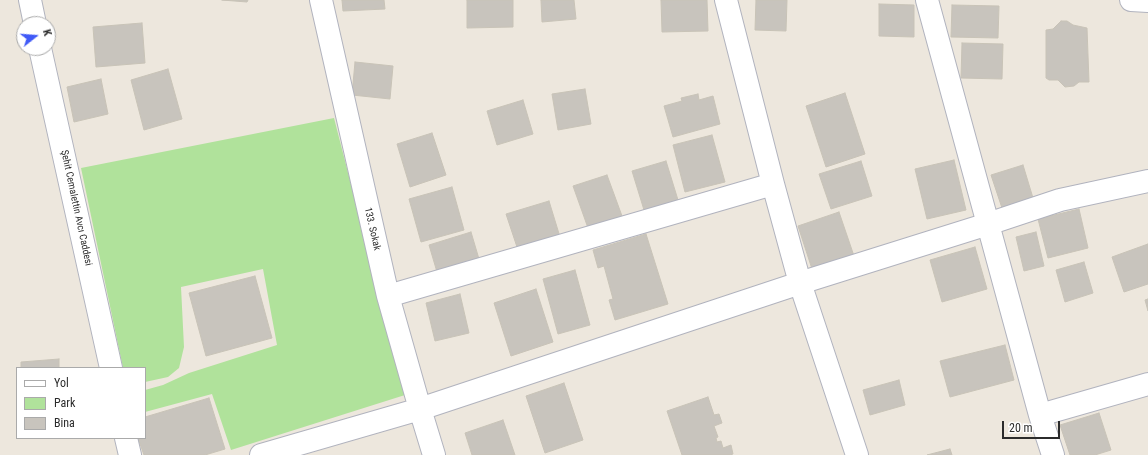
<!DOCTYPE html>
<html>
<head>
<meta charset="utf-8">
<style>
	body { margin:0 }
	#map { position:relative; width:1148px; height:455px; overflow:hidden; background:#ede7dd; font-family:"Roboto Condensed",sans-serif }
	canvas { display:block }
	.legend { position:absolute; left:16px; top:367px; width:130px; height:72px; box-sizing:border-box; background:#fff; border:1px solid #aaa; margin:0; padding:5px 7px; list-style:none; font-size:12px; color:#2b2b2b }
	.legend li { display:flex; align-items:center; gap:8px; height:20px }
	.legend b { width:20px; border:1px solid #aaa }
	.north { position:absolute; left:16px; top:16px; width:40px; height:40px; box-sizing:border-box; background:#fff; border:1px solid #aaa; border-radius:50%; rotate:73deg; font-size:11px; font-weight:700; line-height:16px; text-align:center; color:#2b2b2b }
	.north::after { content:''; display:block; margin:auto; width:14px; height:18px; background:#405af7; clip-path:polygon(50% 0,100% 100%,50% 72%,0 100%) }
	.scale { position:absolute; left:1002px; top:421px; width:58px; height:18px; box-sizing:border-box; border:2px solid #2b2b2b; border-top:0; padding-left:5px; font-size:12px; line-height:14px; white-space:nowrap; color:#2b2b2b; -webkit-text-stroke:3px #fff; paint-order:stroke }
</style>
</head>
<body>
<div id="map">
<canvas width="1148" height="455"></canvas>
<ul class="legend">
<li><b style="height:5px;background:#fff"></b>Yol</li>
<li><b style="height:11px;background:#b0e29b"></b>Park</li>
<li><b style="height:11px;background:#c8c4bd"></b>Bina</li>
</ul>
<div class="north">K</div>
<div class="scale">20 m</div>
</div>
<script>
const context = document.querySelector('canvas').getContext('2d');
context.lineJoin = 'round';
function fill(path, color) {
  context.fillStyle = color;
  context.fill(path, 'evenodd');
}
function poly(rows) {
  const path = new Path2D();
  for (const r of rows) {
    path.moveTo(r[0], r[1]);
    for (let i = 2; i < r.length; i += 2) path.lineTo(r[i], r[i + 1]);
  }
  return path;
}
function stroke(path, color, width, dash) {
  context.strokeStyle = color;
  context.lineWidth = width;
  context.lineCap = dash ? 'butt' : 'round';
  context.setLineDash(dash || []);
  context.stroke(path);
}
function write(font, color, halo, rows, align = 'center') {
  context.font = font + ' "Roboto Condensed",sans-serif';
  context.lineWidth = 3.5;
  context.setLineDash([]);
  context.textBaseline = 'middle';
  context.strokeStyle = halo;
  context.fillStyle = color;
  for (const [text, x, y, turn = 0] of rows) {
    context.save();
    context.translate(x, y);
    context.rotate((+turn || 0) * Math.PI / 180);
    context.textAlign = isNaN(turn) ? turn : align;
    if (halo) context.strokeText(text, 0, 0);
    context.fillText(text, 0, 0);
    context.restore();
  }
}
fill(poly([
	[334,118,405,395,231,450,212,394,145,412,145,390,163,385,189,373,277,345,263,269,181,287,184,347,179,368,168,377,145,382,145,368,123,368,81,168]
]), '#b0e29b');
const building = poly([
	[222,0,248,0,247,2,222,0],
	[342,0,384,0,385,9,343,11,342,0],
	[467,0,513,0,513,27,467,28,467,0],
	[541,0,574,0,576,19,542,22,541,0],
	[661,0,707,0,708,31,662,32,661,0],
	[756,0,787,0,786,31,755,30,756,0],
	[879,4,914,5,914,37,879,36,879,4],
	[952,5,999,6,998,38,951,37,952,5],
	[1061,21,1067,21,1073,25,1087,28,1089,82,1079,82,1074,86,1065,87,1058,80,1049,80,1046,78,1046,30,1053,29,1061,21],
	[142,23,145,63,96,67,93,27,142,23],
	[962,43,1003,44,1002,79,961,78,962,43],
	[355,62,393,66,390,99,352,95,355,62],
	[168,69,182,119,144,130,131,80,168,69],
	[101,79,108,114,74,122,67,87,101,79],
	[585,89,591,124,558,130,552,94,585,89],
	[845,93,865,154,826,167,806,106,845,93],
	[698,94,699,100,713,96,720,124,673,137,664,106,682,101,681,98,698,94],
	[523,100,533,134,497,145,487,111,523,100],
	[432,133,446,175,410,187,397,144,432,133],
	[712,135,725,182,685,192,673,145,712,135],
	[954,160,966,210,927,219,915,169,954,160],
	[666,161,678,200,644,210,632,171,666,161],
	[861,161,872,196,831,209,819,174,861,161],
	[1023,165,1033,198,1002,208,991,175,1023,165],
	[607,175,622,216,588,228,573,186,607,175],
	[452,187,464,230,421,242,409,199,452,187],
	[549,201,560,237,518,250,506,214,549,201],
	[1079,209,1088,248,1048,258,1038,219,1079,209],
	[839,212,854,256,812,269,798,226,839,212],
	[471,232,479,259,437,272,429,245,471,232],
	[1036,232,1044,266,1024,271,1016,237,1036,232],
	[646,234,668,304,615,320,609,300,613,299,604,266,598,268,593,250,646,234],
	[1148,244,1148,284,1124,292,1112,257,1148,244],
	[975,247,987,289,942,302,930,260,975,247],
	[1084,262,1093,293,1065,302,1056,270,1084,262],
	[575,270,590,325,558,334,543,279,575,270],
	[255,276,272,338,206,356,189,293,255,276],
	[536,289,553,342,511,356,494,303,536,289],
	[460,294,469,333,435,341,426,303,460,294],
	[1148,299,1148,311,1145,300,1148,299],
	[1005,345,1014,380,950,397,940,361,1005,345],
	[59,359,59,368,21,368,21,362,59,359],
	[899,380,905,405,870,415,863,390,899,380],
	[564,383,583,440,545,453,526,396,564,383],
	[708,397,714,415,719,414,722,423,714,426,718,437,716,438,717,442,721,441,723,448,731,445,733,454,730,455,682,455,667,411,708,397],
	[209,398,225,449,205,455,144,455,138,438,145,438,145,417,209,398],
	[1099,413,1111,450,1095,455,1070,455,1060,425,1099,413],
	[503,420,515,455,472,455,465,433,503,420],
	[950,449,952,455,927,455,950,449]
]);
fill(building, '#c8c4bd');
stroke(building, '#c8c3b7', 1);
const minor = poly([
	[30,0,35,24],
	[321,0,388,296,420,409,434,455],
	[726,0,773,184,800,283,857,455],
	[927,0,1040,415,1053,455],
	[1131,0,1148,1],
	[40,48,111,368],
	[388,296,773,184],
	[1040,415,1148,384],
	[126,438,130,455],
	[261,455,420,409,800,283,988,224,1060,200,1148,181]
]);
stroke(minor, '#b1b3be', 24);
stroke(minor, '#fff', 22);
write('10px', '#2b2b2b', '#fff', [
	["Şehit Cemalettin Avcı Caddesi",76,208,78],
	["133. Sokak",372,229,77]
]);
</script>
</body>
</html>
